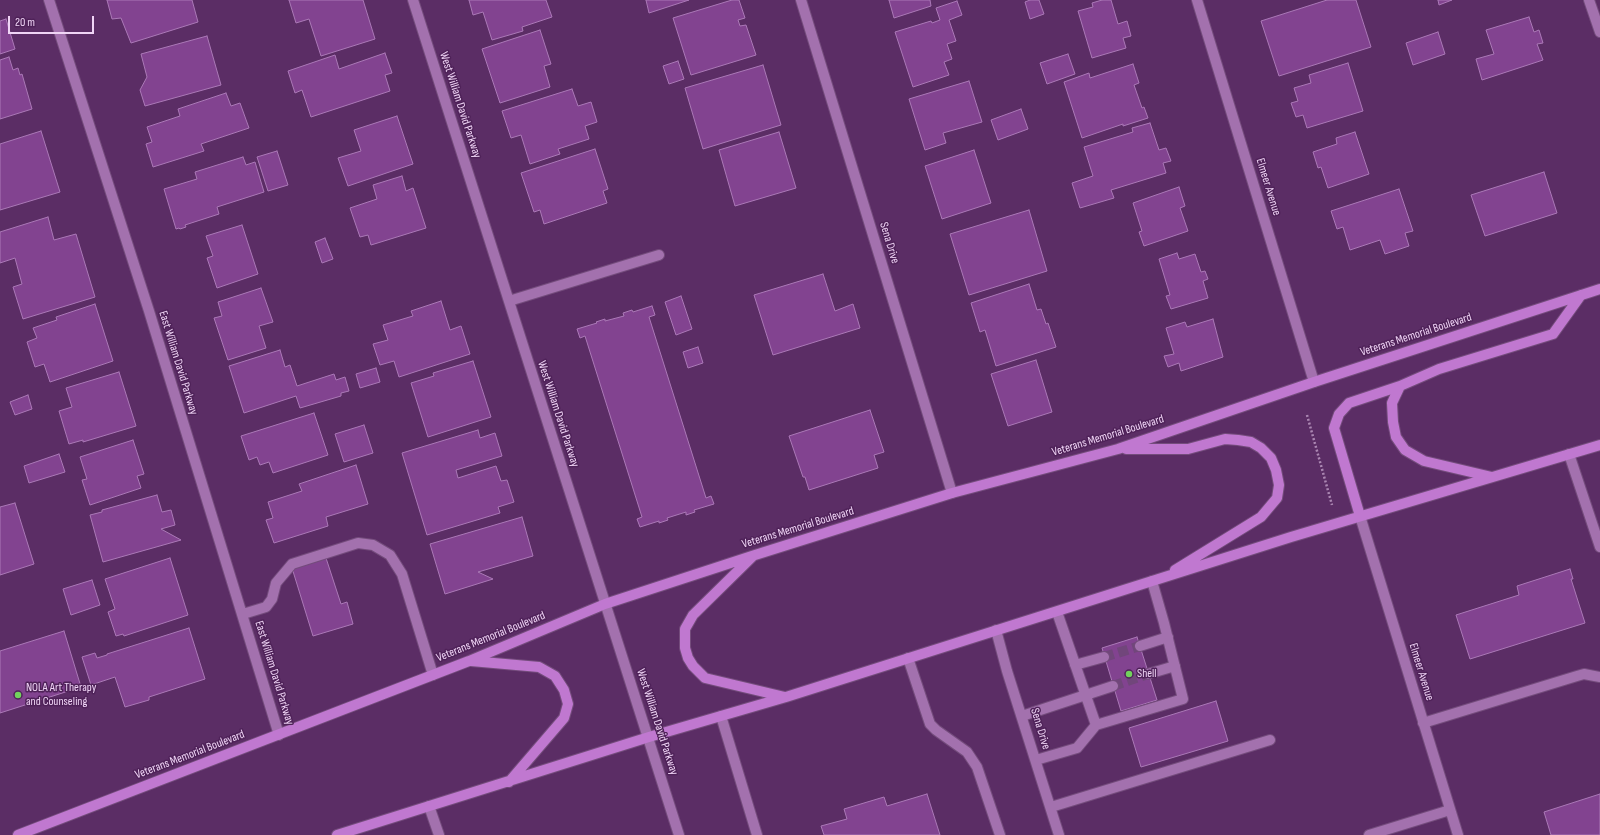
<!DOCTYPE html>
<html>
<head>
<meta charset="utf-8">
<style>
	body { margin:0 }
	#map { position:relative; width:1600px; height:835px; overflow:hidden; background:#5b2d65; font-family:"Sofia Sans Condensed",sans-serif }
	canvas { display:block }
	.scale { position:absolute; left:8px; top:16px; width:86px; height:18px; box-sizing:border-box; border:2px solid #f0d5f6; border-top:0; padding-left:5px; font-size:12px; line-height:14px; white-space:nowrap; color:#f0d5f6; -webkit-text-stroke:3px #4f2259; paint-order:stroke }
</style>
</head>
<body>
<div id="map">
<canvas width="1600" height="835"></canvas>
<div class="scale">20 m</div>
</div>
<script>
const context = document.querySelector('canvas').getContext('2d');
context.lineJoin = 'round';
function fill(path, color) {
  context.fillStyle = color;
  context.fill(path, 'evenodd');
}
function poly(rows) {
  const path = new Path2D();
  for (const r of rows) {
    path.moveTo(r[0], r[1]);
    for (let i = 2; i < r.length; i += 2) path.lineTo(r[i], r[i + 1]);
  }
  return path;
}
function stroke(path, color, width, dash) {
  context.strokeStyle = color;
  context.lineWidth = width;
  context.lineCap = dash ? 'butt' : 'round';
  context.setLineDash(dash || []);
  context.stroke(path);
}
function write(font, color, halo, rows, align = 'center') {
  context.font = font + ' "Sofia Sans Condensed",sans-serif';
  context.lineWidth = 3;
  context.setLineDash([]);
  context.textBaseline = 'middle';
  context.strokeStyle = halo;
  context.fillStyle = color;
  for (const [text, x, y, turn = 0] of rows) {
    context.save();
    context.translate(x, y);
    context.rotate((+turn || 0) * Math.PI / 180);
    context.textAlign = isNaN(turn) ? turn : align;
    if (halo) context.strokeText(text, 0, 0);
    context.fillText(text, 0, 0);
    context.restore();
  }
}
const building = poly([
	[107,0,192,0,198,22,131,43,121,18,112,19,107,0],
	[289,0,363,0,375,39,321,56,309,19,296,23,289,0],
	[469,0,546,0,552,17,522,27,523,31,492,40,483,12,473,15,469,0],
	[646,0,689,0,649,13,646,0],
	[732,0,739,0,745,18,738,20,740,26,746,25,756,55,691,75,673,18,732,0],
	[889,0,930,0,931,6,894,18,889,0],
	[1030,0,1039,0,1044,14,1030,19,1025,2,1030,0],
	[1102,0,1111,0,1118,24,1127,21,1131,36,1123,38,1126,48,1092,58,1078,11,1093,7,1092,3,1102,0],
	[1327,0,1356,0,1371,47,1279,76,1261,21,1327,0],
	[1438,0,1452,0,1439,5,1438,0],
	[957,1,962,15,949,20,956,41,947,44,952,59,944,62,949,75,913,87,895,32,931,21,932,23,940,20,936,8,957,1],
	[1529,17,1534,32,1539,30,1543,43,1537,44,1543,60,1482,80,1476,59,1494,54,1486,30,1529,17],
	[6,19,15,49,0,54,0,21,6,19],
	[540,30,551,64,544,66,550,87,500,103,482,49,540,30],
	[1438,32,1445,54,1413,65,1406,43,1438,32],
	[207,36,221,85,145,106,140,90,147,77,141,54,207,36],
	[385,53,392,73,385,75,390,91,311,117,302,90,295,93,288,71,335,55,339,69,385,53],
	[1068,54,1075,74,1047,84,1040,63,1068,54],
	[9,57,13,70,18,68,20,75,22,74,32,109,0,119,0,60,9,57],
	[678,61,684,79,669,84,663,66,678,61],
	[1348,63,1363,111,1307,128,1303,115,1296,117,1291,103,1298,101,1294,88,1311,83,1309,75,1348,63],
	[1133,64,1139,83,1134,85,1142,108,1144,107,1148,118,1123,126,1123,124,1082,138,1064,82,1089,73,1090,78,1133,64],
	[763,65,781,125,703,149,685,88,763,65],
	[969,81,982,122,943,133,946,143,925,150,909,99,969,81],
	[572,89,578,106,591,102,597,122,585,126,589,139,558,149,560,154,530,164,521,135,511,138,502,111,572,89],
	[226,93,231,106,240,103,249,128,201,144,204,151,153,167,146,144,152,142,147,127,180,116,178,109,226,93],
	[1021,109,1028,129,998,140,991,120,1021,109],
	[397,116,413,164,348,186,338,158,361,151,354,130,397,116],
	[1150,123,1159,150,1166,148,1171,161,1163,163,1166,173,1111,190,1114,198,1080,208,1072,183,1093,176,1084,147,1133,132,1132,128,1150,123],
	[41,131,60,192,0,210,0,144,41,131],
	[779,132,796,188,735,206,719,150,779,132],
	[1355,132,1369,174,1328,188,1321,167,1318,168,1313,152,1337,144,1336,138,1355,132],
	[595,149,608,189,603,191,607,203,544,224,540,210,534,212,521,173,595,149],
	[974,150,991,203,942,219,925,166,974,150],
	[277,151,288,185,268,191,257,157,277,151],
	[243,157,246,165,255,162,264,192,217,207,219,214,185,225,186,227,180,229,179,228,176,229,164,189,197,179,195,172,243,157],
	[1544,172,1557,213,1485,236,1471,195,1544,172],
	[402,176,406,191,413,188,426,228,371,245,368,235,360,237,350,208,377,199,373,185,402,176],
	[1179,187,1185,206,1180,208,1188,231,1144,246,1139,232,1142,231,1133,203,1179,187],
	[1399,189,1413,231,1405,233,1409,246,1385,254,1380,240,1350,250,1343,227,1337,229,1331,211,1399,189],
	[1029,210,1047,271,969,295,950,234,1029,210],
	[48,217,54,240,76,234,95,297,23,319,13,287,22,284,15,258,0,263,0,232,48,217],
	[242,225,258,274,217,288,207,258,213,256,206,236,242,225],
	[325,238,333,259,322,263,315,242,325,238],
	[1177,253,1179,259,1195,254,1201,272,1205,271,1208,279,1203,281,1208,298,1171,309,1166,296,1170,295,1159,259,1177,253],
	[823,274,835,311,853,304,860,328,773,355,754,295,823,274],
	[1029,284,1037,310,1041,309,1046,324,1048,323,1056,347,996,366,985,330,980,332,971,303,1029,284],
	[261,288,273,322,259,326,266,348,228,360,214,318,222,316,218,302,261,288],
	[681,296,692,329,676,335,665,302,681,296],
	[441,301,450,330,461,326,470,354,399,377,394,361,380,365,373,344,388,340,383,325,413,316,411,311,441,301],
	[95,304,113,361,50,382,44,364,35,367,27,342,37,338,33,328,57,320,56,317,95,304],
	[652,306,655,315,649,317,706,498,711,496,714,504,694,510,695,512,686,515,686,512,667,518,668,520,659,523,659,521,640,527,637,519,642,517,585,336,580,338,577,329,597,323,596,322,605,319,605,321,624,316,623,313,632,310,633,312,652,306],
	[1213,319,1223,357,1181,371,1179,363,1168,367,1164,356,1174,354,1166,328,1185,322,1187,327,1213,319],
	[698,347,703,363,688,368,683,352,698,347],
	[280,350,285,367,290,365,297,386,334,374,336,380,345,377,349,391,341,393,341,396,300,408,296,396,244,413,229,366,280,350],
	[1036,360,1052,412,1008,426,991,374,1036,360],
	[473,361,491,417,428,437,411,383,434,376,433,373,473,361],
	[376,368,380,382,360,388,356,374,376,368],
	[119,372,136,426,83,442,83,440,69,444,59,411,72,407,66,388,119,372],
	[28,395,32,409,15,415,10,402,28,395],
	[870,410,884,452,874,455,878,468,809,490,805,477,803,477,789,436,870,410],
	[314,413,328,455,273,473,269,462,260,465,257,457,249,460,241,436,314,413],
	[364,425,373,453,344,462,335,434,364,425],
	[478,430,480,438,495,433,502,456,456,470,458,478,496,466,501,481,507,480,514,502,498,507,500,513,427,535,402,453,478,430],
	[133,440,144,474,137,476,141,488,90,505,82,480,87,479,80,457,133,440],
	[59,454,65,472,29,483,24,466,59,454],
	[356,465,368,504,326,517,328,526,274,543,266,520,273,518,268,502,302,491,299,484,356,465],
	[157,495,162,512,171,510,175,525,161,529,181,540,103,562,90,515,102,512,102,510,157,495],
	[15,503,34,564,0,575,0,507,15,503],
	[522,517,533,556,478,572,493,579,445,594,430,544,522,517],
	[170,558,188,615,124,636,123,634,116,636,108,612,115,609,105,579,170,558],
	[326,558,341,604,347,602,353,624,313,636,292,568,326,558],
	[1570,569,1573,579,1571,579,1585,623,1470,659,1456,615,1519,595,1517,586,1570,569],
	[92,580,100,605,71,615,63,589,92,580],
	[189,628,205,679,149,697,149,700,125,707,115,677,91,685,82,657,95,653,97,658,107,655,107,654,189,628],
	[64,631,81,687,0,713,0,651,64,631],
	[1137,637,1157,700,1121,711,1102,648,1137,637],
	[1216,701,1228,741,1141,767,1129,728,1216,701],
	[927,794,940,835,824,835,821,826,847,819,844,809,884,797,887,806,927,794],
	[1600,794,1600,835,1551,835,1544,812,1600,794]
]);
fill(building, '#824390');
stroke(building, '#ab79b7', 1);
stroke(poly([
	[1104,657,1140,646],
	[1113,686,1148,674]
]), '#71467b', 10, [10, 5]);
const minor = poly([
	[49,0,149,311,279,735],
	[413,0,679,835],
	[801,0,952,493],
	[1197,0,1314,382],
	[1589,0,1600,32],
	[509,301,659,255],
	[1569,454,1600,547],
	[1360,516,1458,835],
	[1057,612,1096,725,1183,699,1164,623,1152,581],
	[243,614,266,607,272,599,276,583,292,564,358,543,373,545,390,555,402,574,433,675],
	[996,630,1007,671,1059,835],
	[1140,646,1168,637],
	[908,658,930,724,936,730,967,752,977,767,1000,835],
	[1075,665,1104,657],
	[1148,674,1175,666],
	[721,716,757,835],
	[1022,716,1113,686],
	[1423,723,1577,676,1584,674,1600,677],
	[1036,760,1077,748,1096,725],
	[429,806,439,835],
	[1051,807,1270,740],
	[1369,835,1450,810]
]);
const major = poly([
	[1400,386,1392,403,1393,422,1396,437,1405,450,1424,461,1492,477],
	[1126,449,1188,449,1225,439,1238,440,1251,442,1261,448,1271,458,1276,470,1279,485,1277,498,1261,517,1175,570],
	[1360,516,1334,428,1339,414,1349,403,1400,386,1439,369,1553,334,1581,295],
	[753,556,693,615,685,629,685,648,688,658,693,666,705,678,785,697],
	[471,661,539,667,555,676,564,690,568,704,564,718,509,782],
	[18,835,469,661,605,604,755,555,952,493,1118,449,1314,382,1600,289],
	[337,835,649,737,786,697,1291,537,1600,445]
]);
stroke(minor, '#744c7c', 12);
stroke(major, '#744c7c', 12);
stroke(poly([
	[1307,415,1332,505]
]), '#ab87b2', 2.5, [2, 2]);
stroke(minor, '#a371ae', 10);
stroke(major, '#c078d0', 10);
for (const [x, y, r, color] of [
	[1129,674,4,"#72d25d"],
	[18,695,4,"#72d25d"]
]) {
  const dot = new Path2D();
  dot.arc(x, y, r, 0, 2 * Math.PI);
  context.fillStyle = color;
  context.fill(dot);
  stroke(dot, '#4f2259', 1.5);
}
write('12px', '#f0d5f6', '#4f2259', [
	["West William David Parkway",460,105,72],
	["Elmeer Avenue",1268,187,73],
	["Sena Drive",889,243,73],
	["Veterans Memorial Boulevard",1416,335,-18],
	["East William David Parkway",178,363,73],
	["West William David Parkway",558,414,72],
	["Veterans Memorial Boulevard",1108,436,-17],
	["Veterans Memorial Boulevard",798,528,-17],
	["Veterans Memorial Boulevard",491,637,-22],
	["Elmeer Avenue",1421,672,73],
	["East William David Parkway",274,673,73],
	["West William David Parkway",657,722,72],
	["Sena Drive",1040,729,73],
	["Veterans Memorial Boulevard",190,755,-21]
]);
write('12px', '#f0d5f6', '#4f2259', [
	["Shell",1137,674],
	["NOLA Art Therapy",26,688],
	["and Counseling",26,702]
], 'left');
</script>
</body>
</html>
